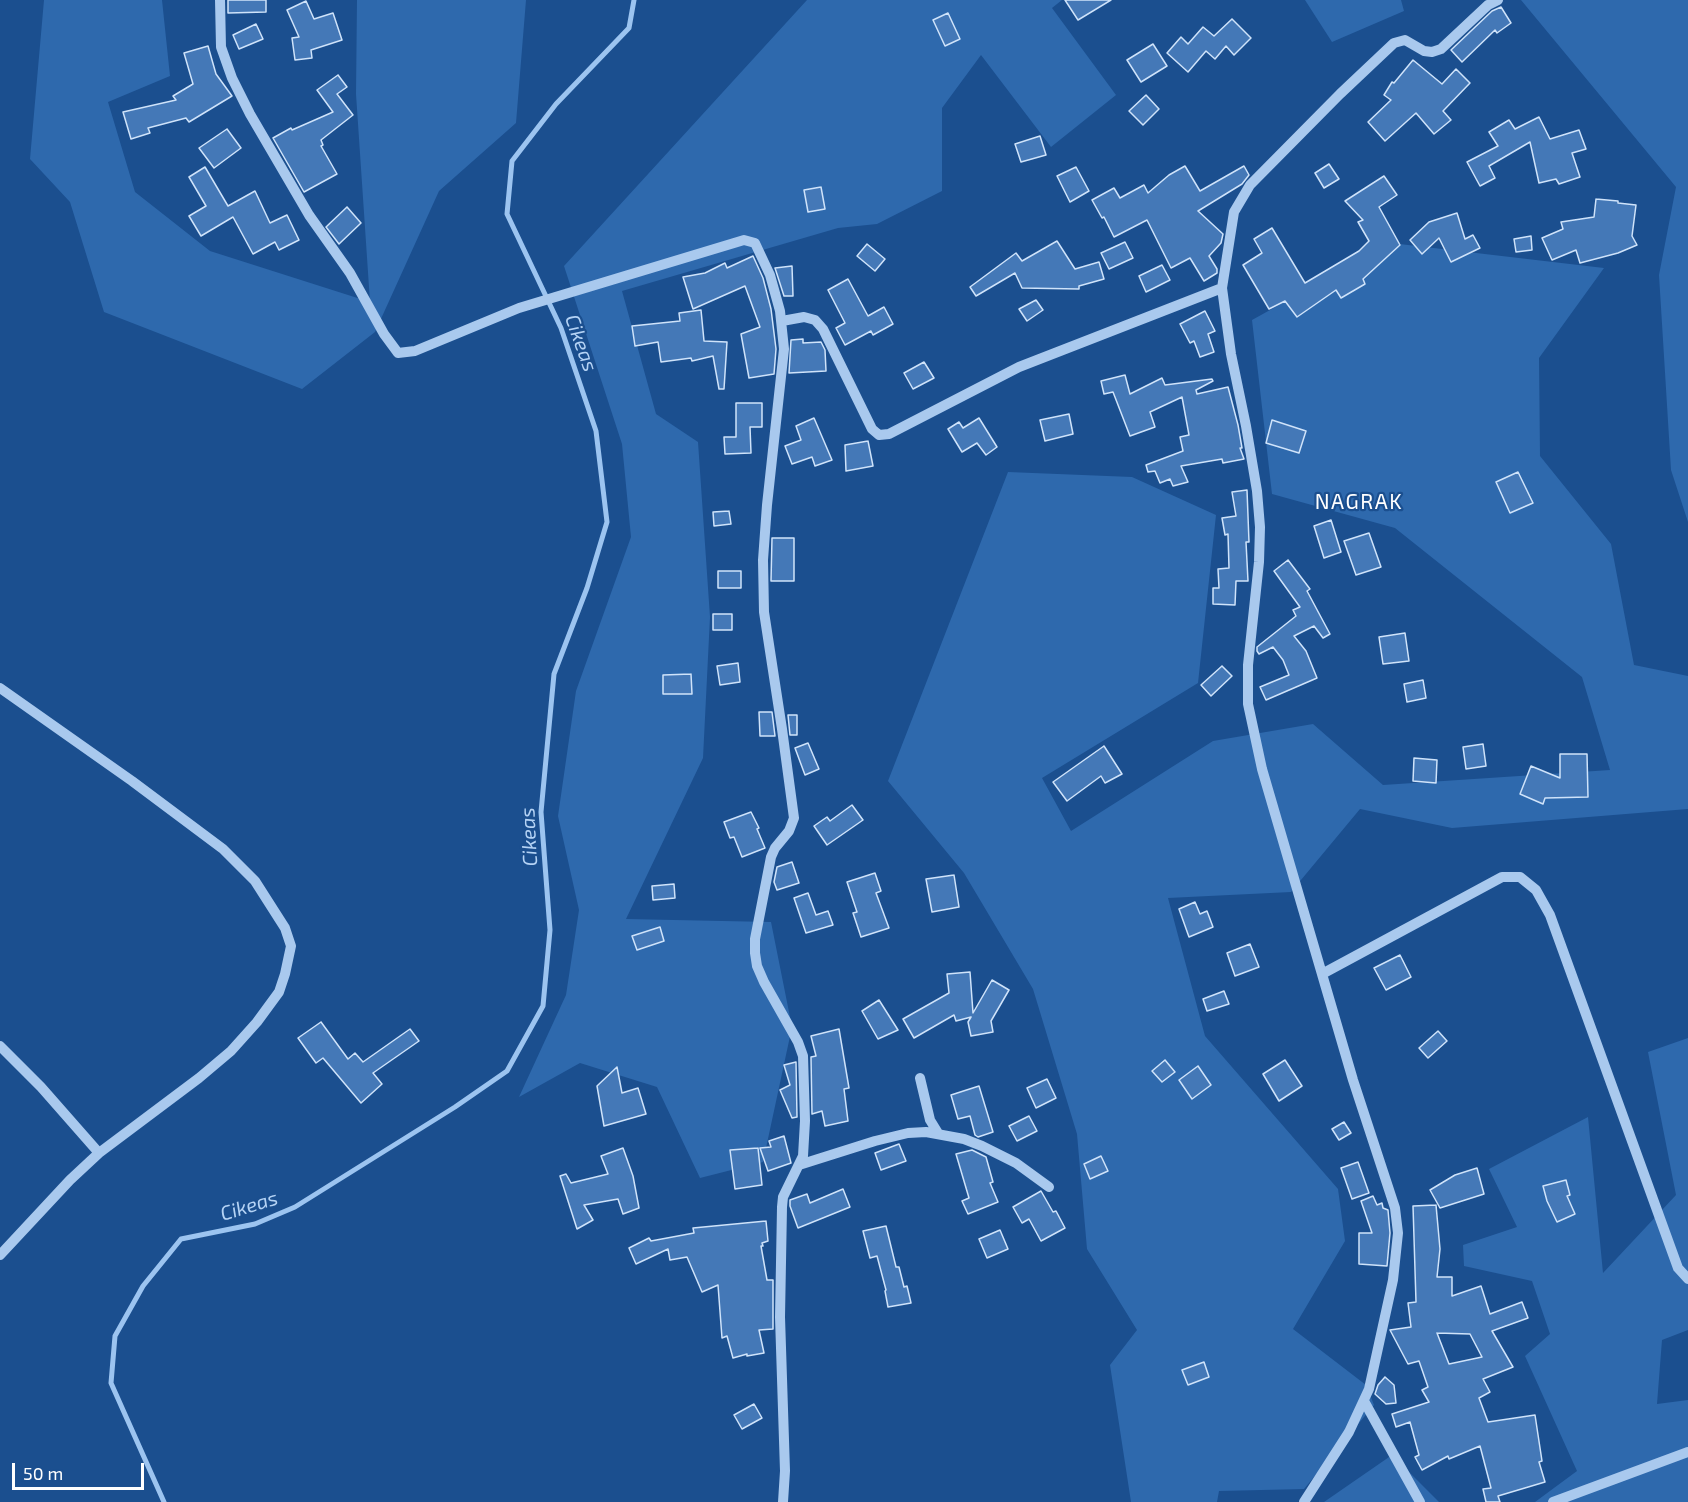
<!DOCTYPE html>
<html>
<head>
<meta charset="utf-8">
<style>
	body { margin:0 }
	#map { position:relative; width:1688px; height:1502px; overflow:hidden; background:#1b4f8f; font-family:"Exo 2",sans-serif }
	canvas { display:block }
	.scale { position:absolute; left:12px; top:1463px; width:132px; height:27px; box-sizing:border-box; border:3px solid #fff; border-top:0; padding-left:8px; font-size:18px; line-height:21px; white-space:nowrap; color:#fff; -webkit-text-stroke:4px #1b4f8f; paint-order:stroke }
</style>
</head>
<body>
<div id="map">
<canvas width="1688" height="1502"></canvas>
<div class="scale">50 m</div>
</div>
<script>
const context = document.querySelector('canvas').getContext('2d');
context.lineJoin = 'round';
function fill(path, color) {
  context.fillStyle = color;
  context.fill(path, 'evenodd');
}
function poly(rows) {
  const path = new Path2D();
  for (const r of rows) {
    path.moveTo(r[0], r[1]);
    for (let i = 2; i < r.length; i += 2) path.lineTo(r[i], r[i + 1]);
  }
  return path;
}
function stroke(path, color, width, dash) {
  context.strokeStyle = color;
  context.lineWidth = width;
  context.lineCap = dash ? 'butt' : 'round';
  context.setLineDash(dash || []);
  context.stroke(path);
}
function write(font, color, halo, rows, align = 'center') {
  context.font = font + ' "Exo 2",sans-serif';
  context.lineWidth = 4.5;
  context.setLineDash([]);
  context.textBaseline = 'middle';
  context.strokeStyle = halo;
  context.fillStyle = color;
  for (const [text, x, y, turn = 0] of rows) {
    context.save();
    context.translate(x, y);
    context.rotate((+turn || 0) * Math.PI / 180);
    context.textAlign = isNaN(turn) ? turn : align;
    if (halo) context.strokeText(text, 0, 0);
    context.fillText(text, 0, 0);
    context.restore();
  }
}
fill(poly([
	[44,0,162,0,170,76,108,102,135,192,210,251,370,302,356,94,357,0,526,0,516,123,439,191,375,332,302,389,104,312,70,202,30,159],
	[807,0,1062,0,1052,8,1116,95,1051,147,981,55,942,108,942,191,877,224,838,228,622,291,656,414,698,442,710,617,703,758,626,919,771,922,792,1027,763,1162,700,1178,657,1087,580,1063,519,1097,566,995,579,910,558,816,576,691,631,537,622,444,564,266],
	[1305,0,1401,0,1404,11,1332,42],
	[1521,0,1688,0,1688,522,1671,470,1659,275,1676,187],
	[1391,243,1604,268,1539,358,1540,456,1611,544,1634,665,1688,676,1688,809,1452,828,1360,809,1291,892,1168,898,1205,1036,1338,1189,1345,1241,1293,1329,1366,1385,1374,1405,1304,1489,1219,1491,1217,1502,1131,1502,1110,1365,1137,1330,1087,1249,1077,1134,1033,989,964,873,888,781,1008,472,1132,477,1216,515,1198,683,1042,778,1071,831,1213,741,1313,724,1383,785,1610,770,1582,677,1395,528,1272,494,1252,320],
	[1688,1038,1688,1330,1662,1340,1657,1404,1688,1400,1688,1502,1535,1502,1577,1471,1525,1356,1550,1334,1532,1281,1464,1266,1463,1245,1517,1227,1489,1169,1588,1117,1603,1273,1676,1195,1648,1052],
	[1392,1455,1439,1502,1324,1502]
]), '#2e69ad');
stroke(poly([
	[164,1502,111,1383,115,1336,143,1286,181,1239,255,1224,295,1207,455,1107,507,1071,543,1006,550,930,541,812,554,674,587,588,607,522,596,431,561,328,507,214,512,161,556,104,629,28,634,0]
]), '#9cc4f0', 5);
const building = poly([
	[228,0,266,0,266,12,228,13,228,0],
	[1065,0,1111,0,1078,20,1065,0],
	[306,1,314,19,333,13,342,40,311,50,312,58,295,60,292,38,299,37,287,10,306,1],
	[1501,7,1511,23,1497,33,1495,30,1462,62,1451,50,1492,11,1501,7],
	[948,13,960,39,945,46,933,20,948,13],
	[1232,19,1251,38,1234,55,1226,46,1215,59,1206,51,1188,72,1167,53,1181,37,1188,44,1203,27,1214,36,1232,19],
	[256,24,263,39,239,49,233,35,256,24],
	[1153,44,1167,66,1141,82,1127,60,1153,44],
	[208,46,216,74,232,96,189,122,186,118,148,128,150,133,131,139,123,112,176,100,173,96,193,84,184,53,208,46],
	[1413,60,1442,84,1456,69,1470,83,1443,111,1451,120,1434,134,1416,113,1385,141,1368,122,1391,100,1384,95,1392,82,1394,83,1413,60],
	[338,75,347,87,337,94,353,115,321,140,323,145,321,146,337,174,304,192,273,138,291,128,292,130,333,112,317,90,338,75],
	[1146,95,1159,109,1143,125,1129,111,1146,95],
	[1539,117,1550,139,1579,130,1586,149,1572,153,1580,177,1559,184,1556,179,1539,183,1530,142,1489,166,1495,178,1480,186,1467,162,1498,146,1489,132,1509,120,1515,129,1539,117],
	[227,129,241,148,214,168,199,148,227,129],
	[1040,136,1046,155,1021,162,1015,144,1040,136],
	[1329,164,1339,179,1324,188,1315,173,1329,164],
	[1185,166,1200,191,1244,166,1249,175,1242,184,1198,211,1223,234,1221,243,1209,256,1217,269,1217,273,1204,281,1190,258,1171,268,1147,220,1114,237,1104,217,1102,218,1092,200,1114,188,1120,198,1144,185,1148,193,1169,175,1185,166],
	[205,167,228,206,255,191,270,223,287,215,299,240,279,250,275,242,253,254,233,217,201,236,189,216,206,206,189,177,205,167],
	[1076,167,1089,191,1070,202,1057,176,1076,167],
	[1384,176,1397,195,1379,207,1400,245,1363,279,1365,284,1341,298,1336,290,1297,317,1285,301,1269,309,1243,265,1262,253,1254,239,1272,228,1305,283,1359,251,1369,241,1358,222,1363,220,1345,201,1384,176],
	[821,187,825,209,808,212,804,190,821,187],
	[1596,199,1618,201,1618,203,1636,205,1632,236,1637,245,1618,253,1580,263,1576,250,1552,260,1542,238,1563,229,1561,222,1594,217,1596,199],
	[347,207,361,223,339,244,326,227,347,207],
	[1457,213,1465,239,1473,235,1480,248,1451,262,1439,238,1422,254,1410,240,1429,222,1457,213],
	[1531,236,1532,250,1516,252,1514,239,1531,236],
	[1057,241,1075,269,1099,262,1104,279,1079,286,1079,289,1022,288,1015,273,976,296,970,287,1016,253,1022,261,1057,241],
	[1125,242,1133,258,1109,269,1101,253,1125,242],
	[867,244,885,259,875,271,857,256,867,244],
	[753,256,763,278,771,309,776,349,774,374,749,378,741,334,760,327,745,286,693,309,683,277,705,273,725,263,727,268,753,256],
	[1162,265,1170,280,1146,292,1139,276,1162,265],
	[792,266,793,296,784,296,775,268,792,266],
	[848,279,868,316,884,307,893,324,873,335,871,331,845,345,836,328,845,323,828,290,848,279],
	[1036,300,1043,310,1027,321,1019,309,1036,300],
	[701,310,704,341,727,342,724,389,719,389,713,356,692,361,691,358,661,362,658,342,635,346,632,326,680,321,679,313,701,310],
	[1205,311,1215,331,1208,334,1214,352,1200,357,1194,341,1190,343,1180,324,1205,311],
	[803,339,803,343,821,342,825,350,826,371,789,373,791,340,803,339],
	[924,362,934,378,913,389,904,373,924,362],
	[1125,375,1130,394,1162,378,1165,385,1212,379,1213,381,1196,390,1197,394,1228,387,1238,425,1242,448,1240,448,1244,459,1223,463,1222,459,1181,466,1188,482,1173,486,1170,479,1160,483,1155,471,1148,472,1146,465,1183,451,1180,437,1189,435,1182,397,1150,412,1155,427,1130,436,1113,392,1104,394,1101,381,1125,375],
	[736,403,762,403,762,427,750,427,751,453,725,454,724,437,736,437,736,403],
	[1069,414,1073,434,1045,441,1040,420,1069,414],
	[814,418,832,460,815,466,812,457,792,464,785,446,801,440,796,426,814,418],
	[979,418,997,447,986,455,977,443,962,452,948,429,959,422,963,428,979,418],
	[1272,420,1306,431,1299,453,1266,443,1272,420],
	[868,441,873,466,846,471,845,445,868,441],
	[1518,472,1533,503,1510,513,1496,482,1518,472],
	[1247,490,1249,542,1246,542,1248,581,1236,581,1235,605,1213,604,1213,588,1219,588,1218,569,1229,568,1228,534,1225,535,1222,518,1236,516,1232,492,1247,490],
	[729,511,731,524,714,526,713,512,729,511],
	[1331,520,1341,552,1324,558,1314,526,1331,520],
	[1369,533,1381,567,1356,575,1344,541,1369,533],
	[772,538,794,538,794,581,771,581,772,538],
	[1288,560,1310,589,1307,591,1330,634,1323,638,1314,626,1294,636,1306,651,1317,678,1266,700,1260,687,1289,675,1283,660,1273,647,1259,654,1257,651,1257,647,1296,616,1293,610,1300,607,1274,571,1288,560],
	[718,571,741,571,741,588,718,588,718,571],
	[713,614,732,614,732,630,713,630,713,614],
	[1405,633,1409,661,1383,664,1379,637,1405,633],
	[738,663,740,682,720,685,717,666,738,663],
	[1222,666,1232,676,1211,696,1201,685,1222,666],
	[691,674,692,694,663,694,663,675,691,674],
	[1423,680,1426,698,1407,702,1404,684,1423,680],
	[759,712,772,712,775,736,760,736,759,712],
	[788,715,797,715,797,735,790,735,788,715],
	[808,743,819,769,805,775,795,748,808,743],
	[1483,744,1486,766,1466,769,1463,747,1483,744],
	[1104,746,1122,774,1105,783,1101,776,1067,801,1053,782,1104,746],
	[1560,754,1587,754,1588,797,1545,798,1543,804,1520,794,1531,766,1560,778,1560,754],
	[1414,758,1437,760,1436,783,1413,781,1414,758],
	[852,805,863,820,827,845,814,826,827,817,830,821,852,805],
	[751,812,759,828,757,829,765,848,742,857,734,837,730,838,724,822,751,812],
	[792,862,799,883,777,890,774,882,777,867,792,862],
	[875,873,881,891,876,893,889,928,861,937,853,913,857,912,847,882,875,873],
	[954,875,959,907,932,912,926,879,954,875],
	[674,884,675,898,653,900,652,886,674,884],
	[808,893,816,915,828,911,833,925,806,933,794,898,808,893],
	[1195,902,1200,914,1207,911,1213,927,1189,937,1179,909,1195,902],
	[660,927,664,941,637,950,632,936,660,927],
	[1250,944,1259,967,1235,976,1227,953,1250,944],
	[1400,955,1411,977,1386,990,1374,968,1400,955],
	[970,972,973,1013,992,980,1009,990,991,1021,993,1032,971,1036,968,1022,971,1017,956,1021,954,1015,914,1038,903,1019,949,993,947,974,970,972],
	[1224,991,1229,1004,1207,1011,1203,999,1224,991],
	[879,1000,898,1030,878,1039,862,1011,879,1000],
	[321,1022,348,1059,355,1053,363,1062,410,1029,419,1041,373,1073,382,1084,361,1103,323,1058,316,1063,298,1038,321,1022],
	[839,1029,849,1088,844,1089,848,1121,825,1126,822,1111,812,1114,811,1057,816,1056,811,1036,839,1029],
	[1438,1031,1447,1041,1428,1058,1419,1048,1438,1031],
	[1165,1060,1175,1072,1162,1082,1152,1071,1165,1060],
	[1285,1060,1302,1086,1279,1101,1263,1074,1285,1060],
	[796,1062,797,1117,792,1118,780,1090,790,1085,784,1065,796,1062],
	[1198,1066,1211,1085,1192,1099,1179,1080,1198,1066],
	[617,1067,622,1093,638,1088,646,1114,604,1126,597,1086,617,1067],
	[1047,1079,1056,1098,1036,1108,1027,1088,1047,1079],
	[979,1086,993,1132,978,1137,975,1135,970,1116,958,1119,951,1095,979,1086],
	[1029,1116,1037,1131,1017,1141,1009,1126,1029,1116],
	[1344,1122,1351,1133,1339,1140,1332,1129,1344,1122],
	[784,1136,791,1163,768,1171,760,1148,771,1147,769,1141,784,1136],
	[899,1144,906,1161,881,1170,875,1153,899,1144],
	[623,1148,633,1176,639,1208,623,1214,618,1199,584,1205,593,1220,577,1229,560,1176,566,1174,571,1183,608,1174,601,1156,623,1148],
	[758,1148,762,1185,735,1189,730,1150,758,1148],
	[972,1150,986,1157,993,1182,990,1183,998,1202,968,1214,962,1201,969,1198,956,1154,972,1150],
	[1101,1156,1108,1171,1090,1179,1084,1164,1101,1156],
	[1358,1162,1369,1193,1352,1199,1341,1168,1358,1162],
	[1477,1168,1484,1194,1440,1208,1430,1190,1455,1175,1477,1168],
	[1566,1180,1570,1195,1567,1196,1575,1214,1557,1222,1547,1201,1543,1186,1566,1180],
	[843,1189,850,1207,798,1228,790,1206,790,1200,807,1194,810,1203,843,1189],
	[1041,1191,1053,1212,1056,1211,1065,1228,1041,1241,1029,1219,1022,1223,1013,1207,1041,1191],
	[1373,1196,1377,1205,1382,1203,1383,1208,1388,1210,1390,1233,1387,1266,1359,1264,1359,1233,1372,1233,1361,1201,1373,1196],
	[1436,1205,1440,1249,1437,1277,1452,1277,1452,1296,1481,1286,1490,1314,1522,1302,1528,1318,1492,1331,1513,1367,1483,1379,1490,1392,1479,1398,1488,1422,1535,1415,1542,1461,1539,1462,1545,1482,1498,1496,1500,1502,1486,1502,1483,1489,1491,1488,1480,1446,1449,1459,1448,1456,1422,1470,1415,1457,1419,1455,1410,1422,1396,1427,1392,1414,1429,1402,1422,1390,1428,1387,1419,1361,1408,1364,1390,1330,1411,1327,1408,1303,1416,1302,1413,1206,1436,1205],
	[1437,1333,1470,1334,1482,1357,1449,1364,1437,1333],
	[766,1221,768,1241,762,1243,763,1246,761,1246,767,1280,773,1280,773,1329,759,1330,764,1353,747,1356,747,1354,733,1358,727,1336,722,1338,718,1285,702,1292,687,1257,670,1260,668,1249,636,1264,629,1248,649,1238,651,1241,694,1233,693,1228,766,1221],
	[886,1226,896,1267,899,1267,904,1287,907,1286,911,1303,888,1307,885,1291,886,1290,877,1256,870,1258,863,1231,886,1226],
	[1000,1230,1008,1249,987,1258,979,1239,1000,1230],
	[1204,1362,1209,1377,1188,1385,1182,1370,1204,1362],
	[1385,1377,1394,1385,1396,1403,1386,1404,1375,1394,1378,1385,1385,1377],
	[754,1404,762,1418,742,1429,734,1415,754,1404]
]);
fill(building, '#4478b7');
stroke(building, '#cfe3fa', 1.5);
stroke(poly([
	[220,0,221,47,232,78,250,114,309,215,350,273,384,334,398,353,415,351,519,308,744,240,755,243,770,275,780,311,784,349,767,505,763,560,764,612,782,729,794,818,789,831,775,848,771,857,755,939,755,953,757,966,764,982,798,1042,803,1056,805,1121,803,1156,783,1197,782,1207,780,1317,785,1471,783,1502],
	[782,321,804,317,815,320,823,329,872,429,879,435,889,434,1019,367,1222,288],
	[0,688,132,781,223,849,255,881,285,928,291,946,285,974,279,992,257,1022,231,1051,199,1078,99,1153,70,1180,0,1255],
	[1322,974,1502,877,1520,877,1536,890,1550,915,1678,1268,1688,1279],
	[0,1046,41,1087,99,1153],
	[920,1078,930,1120,938,1133],
	[799,1165,875,1141,908,1133,926,1132,964,1139,982,1146,1016,1163,1049,1187],
	[1364,1401,1420,1502],
	[1304,1502,1349,1432,1369,1389,1393,1280,1398,1233,1395,1208,1353,1080,1288,858,1262,769,1248,704,1248,665,1259,562,1260,527,1257,491,1246,426,1231,354,1222,288,1234,212,1250,185,1340,94,1394,43,1405,40,1424,51,1432,52,1441,49,1488,5,1498,0],
	[1553,1502,1688,1452]
]), '#a9c9ee', 10);
write('italic 20px', '#b5d3f5', '#1b4f8f', [
	["Cikeas",581,343,70],
	["Cikeas",529,837,-93],
	["Cikeas",249,1206,-17]
]);
context.letterSpacing = '1.5px';
write('21px', '#fff', '#1b4f8f', [
	["NAGRAK",1359,502]
]);
context.letterSpacing = '0px';
</script>
</body>
</html>
